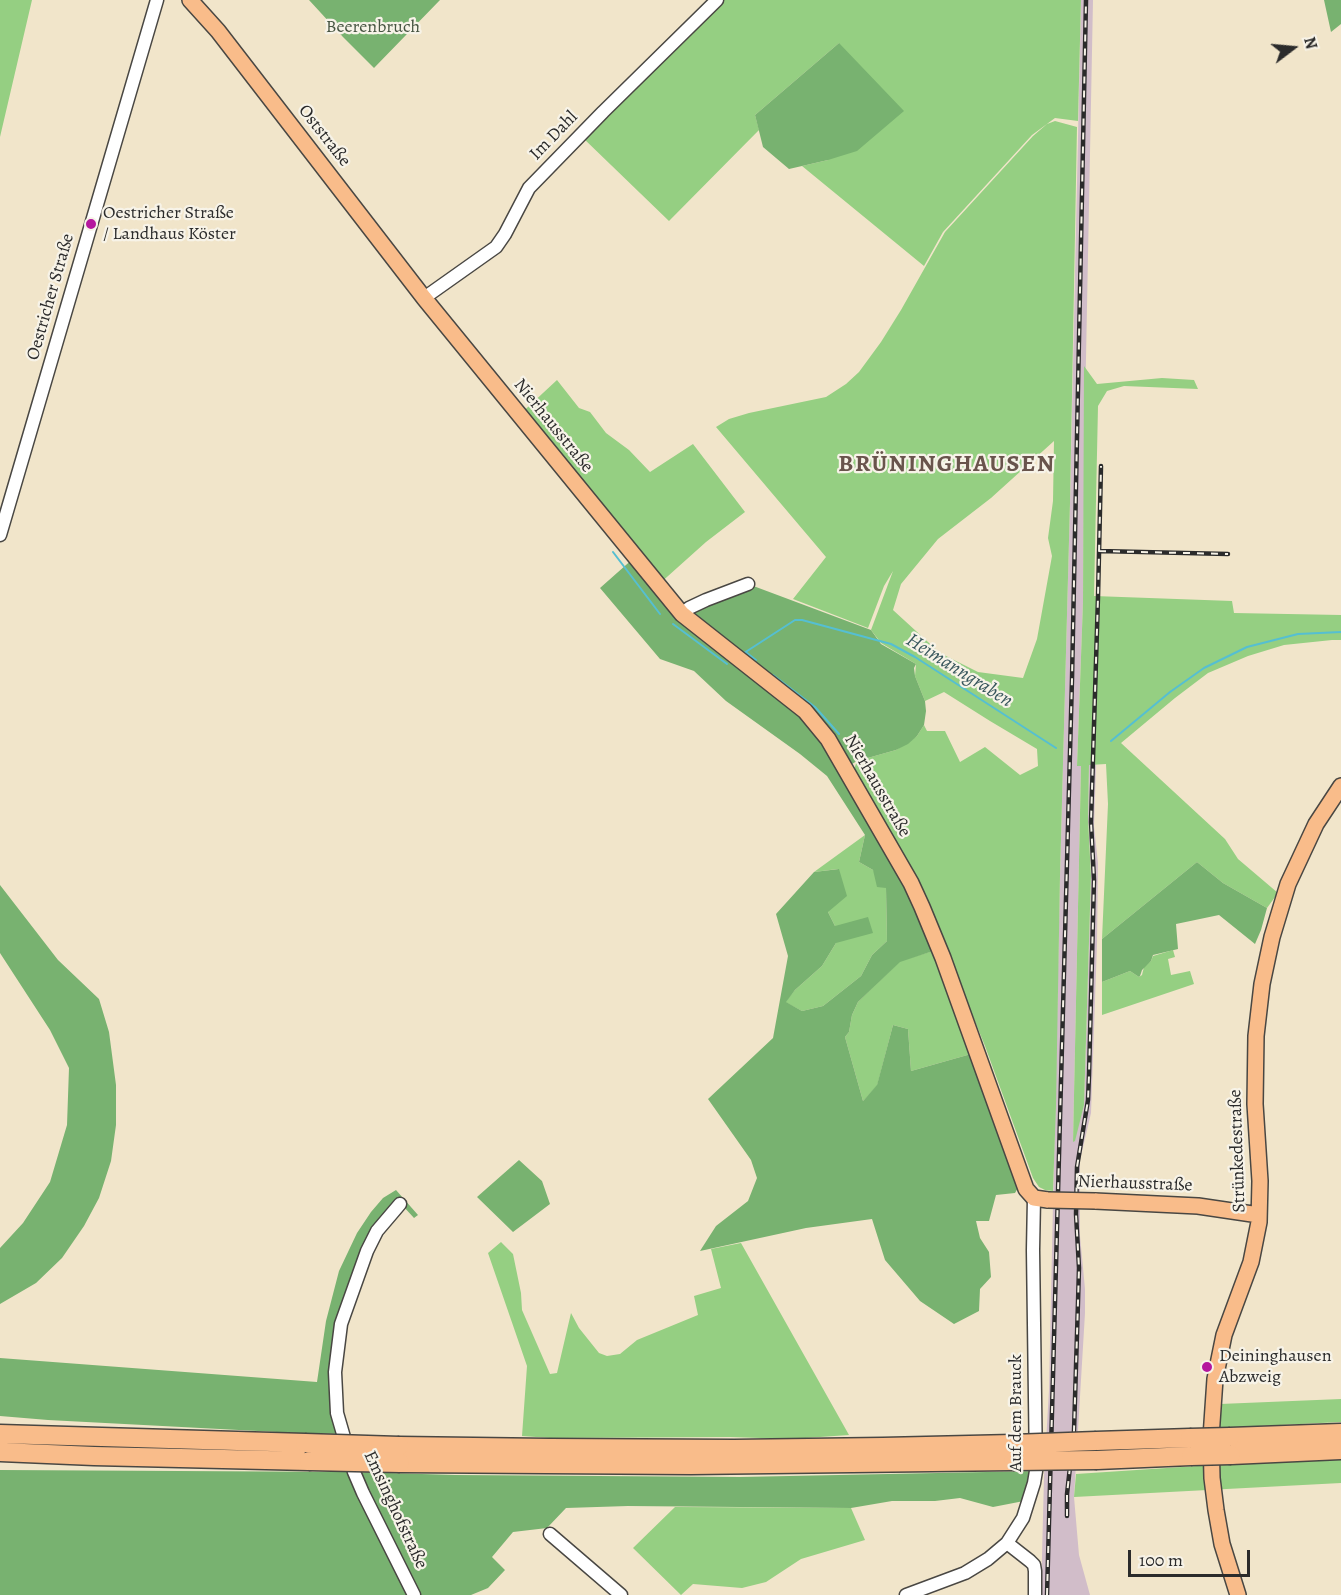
<!DOCTYPE html>
<html>
<head>
<meta charset="utf-8">
<style>
	body { margin:0 }
	#map { position:relative; width:1341px; height:1595px; overflow:hidden; background:#f1e5ca; font-family:Alegreya,serif }
	canvas { display:block }
	.north { position:absolute; left:1263px; top:18px; width:60px; height:60px; -webkit-text-stroke:4px #f7f3e8; paint-order:stroke; rotate:74deg; font-size:16px; font-weight:700; line-height:24px; text-align:center; color:#2b2b2b }
	.north::after { content:''; display:block; margin:auto; width:21px; height:27px; background:#2b2b2b; clip-path:polygon(50% 0,100% 100%,50% 72%,0 100%) }
	.scale { position:absolute; left:1128px; top:1550px; width:122px; height:27px; box-sizing:border-box; border:3px solid #2b2b2b; border-top:0; padding-left:8px; font-size:18px; line-height:21px; white-space:nowrap; color:#2b2b2b; -webkit-text-stroke:4px #f7f3e8; paint-order:stroke }
</style>
</head>
<body>
<div id="map">
<canvas width="1341" height="1595"></canvas>
<div class="north">N</div>
<div class="scale">100 m</div>
</div>
<script>
const context = document.querySelector('canvas').getContext('2d');
context.lineJoin = 'round';
function fill(path, color) {
  context.fillStyle = color;
  context.fill(path, 'evenodd');
}
function poly(rows) {
  const path = new Path2D();
  for (const r of rows) {
    path.moveTo(r[0], r[1]);
    for (let i = 2; i < r.length; i += 2) path.lineTo(r[i], r[i + 1]);
  }
  return path;
}
function stroke(path, color, width, dash) {
  context.strokeStyle = color;
  context.lineWidth = width;
  context.lineCap = dash ? 'butt' : 'round';
  context.setLineDash(dash || []);
  context.stroke(path);
}
function write(font, color, halo, rows, align = 'center') {
  context.font = font + ' Alegreya,serif';
  context.lineWidth = 4.5;
  context.setLineDash([]);
  context.textBaseline = 'middle';
  context.strokeStyle = halo;
  context.fillStyle = color;
  for (const [text, x, y, turn = 0] of rows) {
    context.save();
    context.translate(x, y);
    context.rotate((+turn || 0) * Math.PI / 180);
    context.textAlign = isNaN(turn) ? turn : align;
    if (halo) context.strokeText(text, 0, 0);
    context.fillText(text, 0, 0);
    context.restore();
  }
}
fill(poly([
	[1081,0,1093,0,1085,409,1083,602,1077,765,1081,765,1073,1142,1084,1105,1091,876,1088,819,1090,700,1094,596,1102,597,1094,826,1098,863,1097,944,1091,1113,1080,1160,1080,1236,1085,1289,1085,1313,1074,1497,1079,1555,1090,1595,1041,1595,1044,1477,1049,1390,1060,876,1070,503]
]), '#d1bdc9');
fill(poly([
	[0,0,32,0,0,137],
	[721,0,1081,0,1078,121,1055,118,1032,135,943,232,924,266,802,166,828,160,839,43,755,115,759,130,669,221,582,137],
	[1055,121,1077,127,1070,503,1060,876,1056,1105,1053,1191,1045,1190,1039,1187,1033,1178,985,1046,936,925,853,772,857,761,896,750,917,736,924,725,927,731,945,731,960,762,985,747,1020,775,1038,766,1037,749,990,721,944,692,925,701,915,676,916,664,881,643,871,630,893,571,884,586,868,628,793,599,826,557,716,427,729,419,749,413,826,397,846,384,859,372,881,342,901,310,945,232,1033,136,1047,124],
	[1054,441,1053,501,1048,538,1052,556,1037,639,1023,678,978,672,940,653,893,610,901,584,938,539,991,498],
	[1084,366,1097,384,1162,378,1194,380,1198,389,1124,386,1107,391,1098,406,1094,596,1232,601,1234,613,1341,615,1341,640,1332,640,1284,645,1248,656,1208,673,1175,698,1121,743,1225,839,1238,859,1278,893,1267,908,1223,883,1197,862,1102,939,1108,804,1106,764,1089,765,1088,819,1091,876,1084,1105,1075,1141,1073,1142,1081,766,1077,766,1083,602],
	[557,380,579,408,590,412,606,433,629,450,650,472,693,444,745,512,706,542,658,585,515,419],
	[865,835,859,862,873,870,886,888,887,941,872,955,861,976,823,1006,802,1011,785,1002,795,990,822,966,836,943,835,926,828,912,838,869,814,872],
	[936,950,971,1054,911,1071,908,1029,893,1025,877,1086,863,1101,845,1037,849,1032,852,1015,858,1002,900,961],
	[1173,950,1175,957,1168,959,1171,975,1190,971,1194,984,1102,1015,1102,982,1130,971,1139,977,1142,975,1144,967,1151,961,1153,956],
	[501,1242,513,1254,521,1293,522,1310,550,1374,557,1373,571,1313,579,1328,599,1353,607,1356,620,1354,637,1340,698,1315,694,1296,721,1288,711,1249,741,1243,849,1435,791,1439,730,1437,550,1438,522,1436,527,1366,488,1253],
	[1341,1399,1341,1422,1219,1428,1220,1404],
	[1341,1458,1341,1483,1074,1497,1076,1474,1212,1465],
	[675,1507,851,1508,865,1540,801,1559,766,1582,742,1588,693,1584,681,1595,633,1548]
]), '#95cf82');
fill(poly([
	[309,0,440,0,374,68,343,37],
	[1324,0,1341,0,1341,24,1331,32],
	[839,43,904,111,857,151,828,160,789,169,763,147,755,115],
	[635,557,682,614,748,584,871,630,881,644,916,664,914,668,915,676,925,701,926,711,924,725,917,736,908,744,896,750,857,761,842,770,916,902,936,950,900,962,858,1002,852,1015,849,1032,845,1037,863,1101,877,1085,893,1025,908,1029,911,1071,971,1054,1019,1186,1015,1193,996,1195,989,1221,976,1221,980,1238,989,1252,991,1277,980,1289,979,1311,954,1324,920,1301,885,1260,872,1219,806,1228,700,1251,716,1226,748,1201,757,1178,751,1160,708,1099,773,1038,788,956,776,914,814,872,839,869,847,896,828,912,835,926,868,917,873,933,836,943,822,966,795,990,786,1002,802,1011,823,1006,861,976,872,955,887,941,886,888,877,887,873,870,859,862,865,835,827,776,800,754,726,701,694,671,660,659,600,588],
	[1197,862,1223,883,1267,908,1261,930,1255,944,1219,915,1176,924,1178,949,1153,955,1151,961,1142,970,1140,976,1139,977,1130,971,1102,982,1102,939],
	[0,885,58,960,99,999,109,1032,116,1085,116,1125,111,1161,99,1198,84,1226,62,1258,36,1283,0,1304,0,1248,23,1223,50,1182,67,1125,69,1068,50,1030,0,953],
	[519,1160,542,1181,550,1204,513,1232,477,1197],
	[396,1190,418,1215,414,1218,403,1206,373,1247,344,1328,334,1376,344,1434,296,1433,48,1420,0,1416,0,1358,317,1382,326,1321,339,1271,357,1233,371,1212,383,1198],
	[0,1470,355,1472,455,1475,740,1477,1036,1471,1029,1500,993,1507,960,1498,935,1501,892,1501,851,1508,628,1506,566,1508,547,1528,513,1532,492,1557,505,1570,488,1588,471,1595,0,1595]
]), '#78b270');
stroke(poly([
	[613,552,660,614],
	[673,624,727,664],
	[744,653,795,620,802,620,891,644,915,657,1056,748],
	[747,653,756,660],
	[773,675,815,707,839,734],
	[1111,741,1170,692,1204,668,1247,647,1298,634,1341,632]
]), '#55bfd2', 2);
const minor = poly([
	[424,298,496,247,505,234,529,188,603,112,717,0],
	[0,535,157,0],
	[682,614,689,608,706,600,748,584],
	[400,1204,377,1231,367,1251,341,1324,335,1372,337,1413,354,1472,363,1493,414,1595],
	[550,1534,621,1595],
	[1007,1543,1030,1561,1034,1565,1035,1571,1035,1595],
	[906,1595,965,1573,988,1559,1007,1543,1023,1518,1034,1483,1036,1471,1033,1250,1034,1198]
]);
const major = poly([
	[190,0,218,31,424,298,682,614,805,711,828,739,911,883,922,907,943,958,1026,1189,1034,1198,1048,1200],
	[1095,1201,1198,1206,1259,1215],
	[1238,1595,1222,1544,1216,1510,1212,1478,1211,1437,1215,1379,1224,1335,1251,1262,1259,1222,1260,1181,1255,1104,1256,1036,1262,984,1272,937,1288,884,1316,824,1341,786]
]);
const highway = poly([
	[0,1434,305,1443],
	[1230,1437,1341,1433],
	[1096,1441,1190,1438],
	[399,1446,549,1448,734,1449,883,1447,1013,1444],
	[0,1452,94,1456,309,1461],
	[1231,1455,1341,1450],
	[1097,1460,1191,1456],
	[400,1463,691,1465,1013,1461]
]);
stroke(minor, '#494743', 15);
stroke(major, '#494743', 18);
stroke(highway, '#494743', 21);
stroke(minor, '#fff', 12);
stroke(major, '#f9bc8a', 15);
stroke(highway, '#f9bc8a', 18);
const rail = poly([
	[1099,551,1228,554],
	[1067,1516,1067,1494,1074,1431,1078,1302,1079,1268,1076,1214,1077,1167,1088,1100,1089,1075,1094,880,1091,822,1098,597,1101,466],
	[1047,1595,1072,679,1086,0]
]);
stroke(rail, '#2b2b2b', 4.5);
stroke(rail, '#f7f3e8', 2, [7]);
const majorBridge = poly([
	[1048,1200,1095,1201]
]);
const highwayBridge = poly([
	[1190,1438,1230,1437],
	[305,1443,399,1446],
	[1013,1444,1096,1441],
	[1191,1456,1231,1455],
	[309,1461,400,1463],
	[1013,1461,1097,1460]
]);
stroke(majorBridge, '#494743', 18, []);
stroke(highwayBridge, '#494743', 21, []);
stroke(majorBridge, '#f9bc8a', 15);
stroke(highwayBridge, '#f9bc8a', 18);
for (const [x, y, r, color] of [
	[91,224,6,"#b5179e"],
	[1207,1367,6,"#b5179e"]
]) {
  const dot = new Path2D();
  dot.arc(x, y, r, 0, 2 * Math.PI);
  context.fillStyle = color;
  context.fill(dot);
  stroke(dot, '#f7f3e8', 2);
}
write('18px', '#465441', '#f7f3e8', [
	["Beerenbruch",373,28]
]);
write('18px', '#2b2b2b', '#f7f3e8', [
	["Oststraße",324,136,52],
	["Im Dahl",554,136,-46],
	["Oestricher Straße",51,297,-74],
	["Nierhausstraße",553,426,51],
	["Nierhausstraße",877,786,60],
	["Strünkedestraße",1238,1151,-92],
	["Nierhausstraße",1135,1184,2],
	["Auf dem Brauck",1017,1413,-90],
	["Emsinghofstraße",395,1510,65]
]);
write('18px', '#2b2b2b', '#f7f3e8', [
	["Oestricher Straße",103,214],
	["/ Landhaus Köster",103,235],
	["Deininghausen",1219,1357],
	["Abzweig",1219,1378]
], 'left');
write('italic 20px', '#38575d', '#f7f3e8', [
	["Heimanngraben",959,671,32]
]);
context.letterSpacing = '1.5px';
write('bold 24px', '#69544c', '#f7f3e8', [
	["BRÜNINGHAUSEN",947,465]
]);
context.letterSpacing = '0px';
</script>
</body>
</html>
